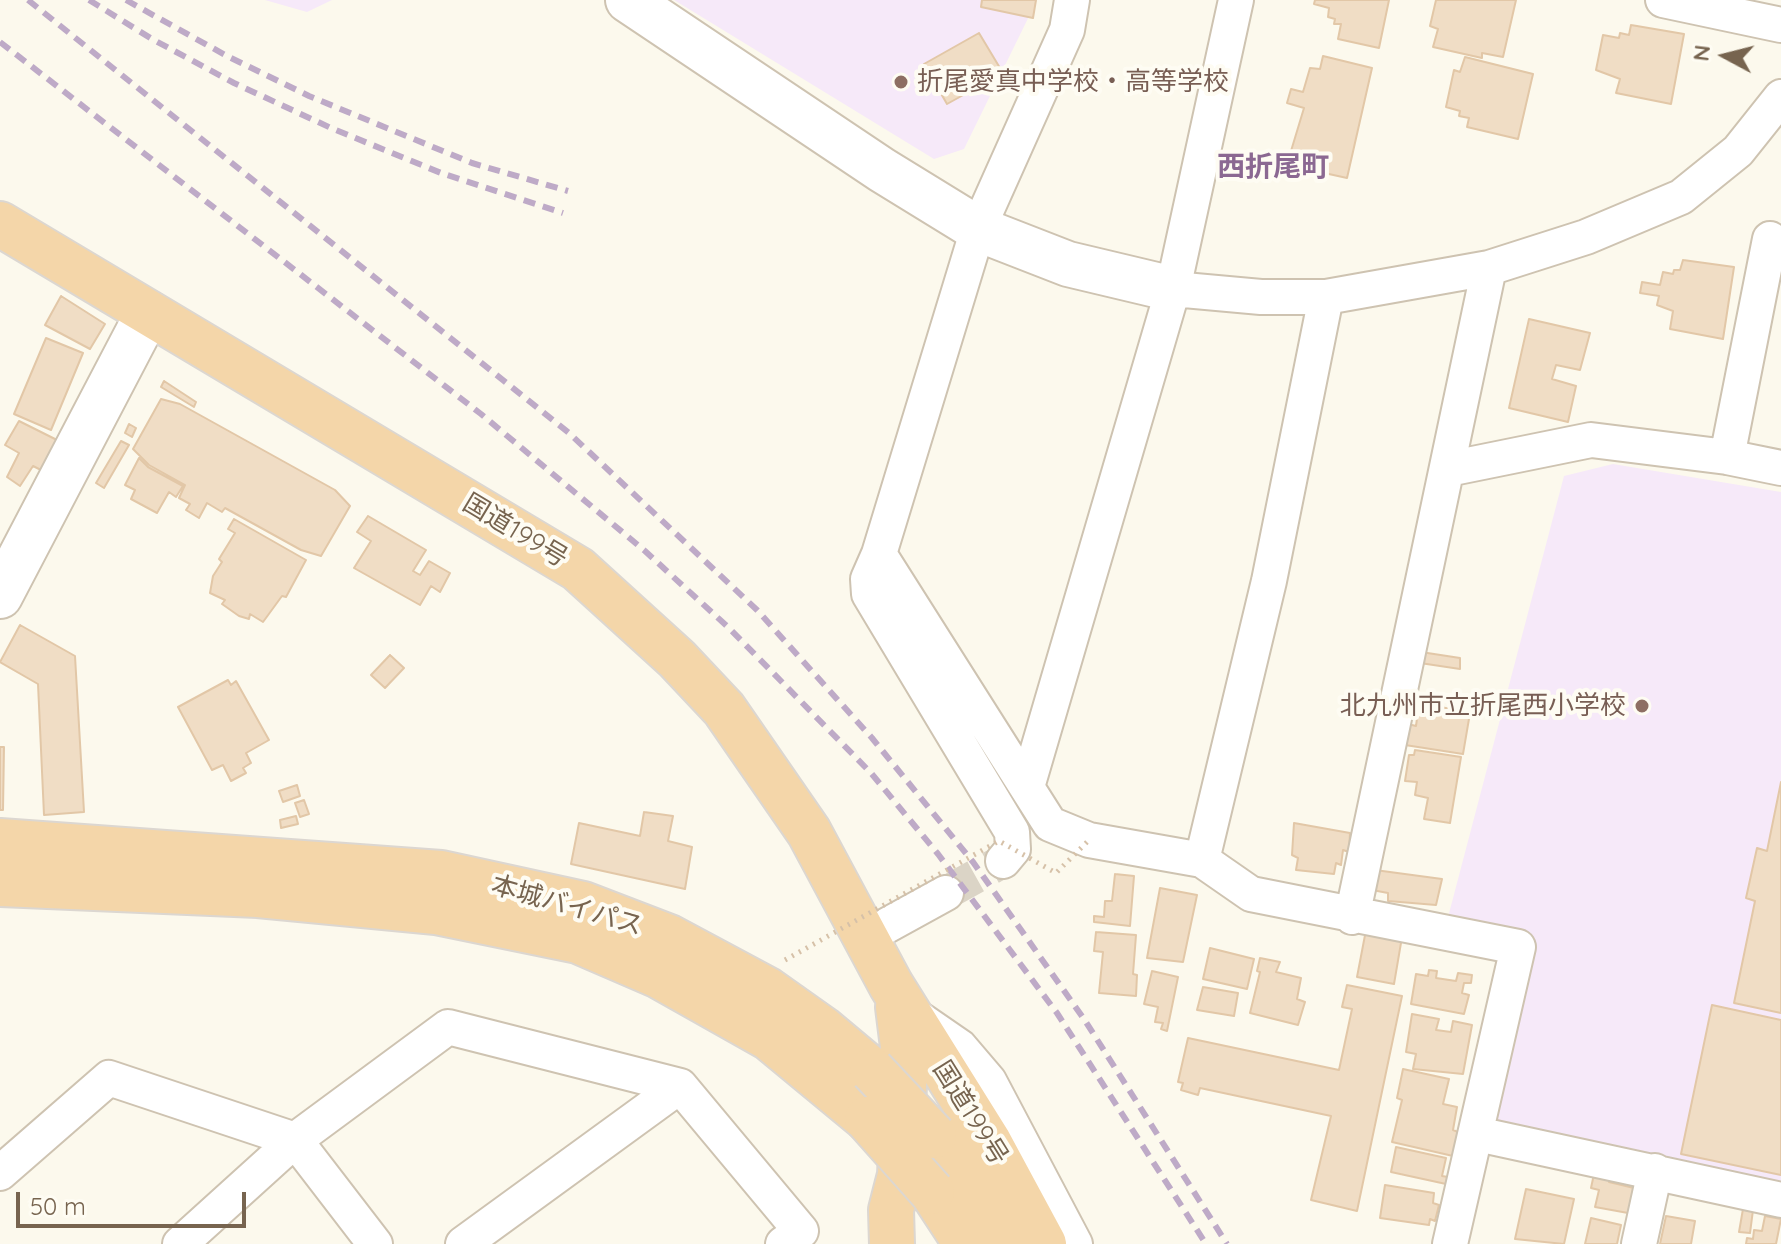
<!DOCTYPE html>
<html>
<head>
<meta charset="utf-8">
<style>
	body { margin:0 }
	#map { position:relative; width:1781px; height:1244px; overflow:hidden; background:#fcf9ed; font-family:Quicksand,sans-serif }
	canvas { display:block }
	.north { position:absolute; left:1685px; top:16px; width:80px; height:80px; -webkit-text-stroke:6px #fefcf3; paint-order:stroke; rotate:277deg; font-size:22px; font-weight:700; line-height:32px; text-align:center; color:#77644f }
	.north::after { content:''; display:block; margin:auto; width:28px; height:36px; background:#77644f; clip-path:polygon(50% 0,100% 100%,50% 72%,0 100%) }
	.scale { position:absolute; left:16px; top:1192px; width:230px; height:36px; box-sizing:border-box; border:4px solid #77644f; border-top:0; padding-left:10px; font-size:24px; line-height:28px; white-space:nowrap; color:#77644f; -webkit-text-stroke:6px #fefcf3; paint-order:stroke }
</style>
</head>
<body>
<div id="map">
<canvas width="1781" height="1244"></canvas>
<div class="north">N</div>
<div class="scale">50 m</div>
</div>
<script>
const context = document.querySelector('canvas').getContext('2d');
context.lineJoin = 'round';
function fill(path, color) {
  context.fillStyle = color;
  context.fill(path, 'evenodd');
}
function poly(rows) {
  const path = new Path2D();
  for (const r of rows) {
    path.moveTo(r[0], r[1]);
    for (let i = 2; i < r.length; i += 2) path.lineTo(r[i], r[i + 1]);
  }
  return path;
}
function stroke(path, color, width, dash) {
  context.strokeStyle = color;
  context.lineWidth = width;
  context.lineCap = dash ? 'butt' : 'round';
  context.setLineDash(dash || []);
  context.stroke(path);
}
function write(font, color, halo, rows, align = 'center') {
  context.font = font + ' Quicksand,"Noto Sans JP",sans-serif';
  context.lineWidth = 8;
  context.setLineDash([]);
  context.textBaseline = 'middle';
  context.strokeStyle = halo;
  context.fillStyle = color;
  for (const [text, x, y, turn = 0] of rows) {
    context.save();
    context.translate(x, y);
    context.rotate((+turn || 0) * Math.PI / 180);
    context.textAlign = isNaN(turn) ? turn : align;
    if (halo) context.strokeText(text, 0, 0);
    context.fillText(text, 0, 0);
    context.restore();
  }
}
fill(poly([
	[265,0,332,0,307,12],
	[674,0,1037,0,964,149,934,159],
	[1613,464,1781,492,1781,1181,1490,1120,1523,939,1447,921,1564,476]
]), '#f6e9f9');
const building = poly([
	[982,0,1036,0,1033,18,981,7,982,0],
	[1315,0,1389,0,1379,48,1338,39,1341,24,1334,24,1335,19,1328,17,1329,8,1314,4,1315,0],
	[1436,0,1516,0,1503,57,1482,53,1482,58,1433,47,1438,29,1430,26,1436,0],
	[1631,25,1684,34,1671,104,1616,93,1620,79,1596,70,1603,35,1619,38,1620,33,1629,35,1631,25],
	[979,33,1003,73,947,104,924,64,979,33],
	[1323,56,1372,68,1347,178,1297,167,1299,155,1291,151,1304,108,1287,103,1291,89,1303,92,1310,68,1320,69,1323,56],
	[1465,57,1533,74,1518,139,1467,127,1469,118,1459,116,1460,111,1446,107,1454,70,1460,72,1465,57],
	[1683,260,1734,267,1723,339,1670,329,1673,311,1657,305,1659,296,1640,293,1642,282,1660,285,1663,272,1673,274,1674,270,1680,270,1683,260],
	[61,296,105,324,90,349,45,325,61,296],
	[1529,319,1590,333,1580,370,1556,365,1552,379,1576,386,1568,422,1509,408,1529,319],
	[46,338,83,353,51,430,14,414,46,338],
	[164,381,196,402,194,407,161,387,164,381],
	[161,399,180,404,335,490,350,506,321,556,301,550,225,508,222,512,207,503,199,518,186,510,190,504,179,498,185,485,149,465,133,449,161,399],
	[19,421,57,440,41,470,33,466,20,486,7,477,19,453,5,445,19,421],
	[129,424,136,428,132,437,125,433,129,424],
	[121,441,129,445,104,488,96,483,121,441],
	[139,458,148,467,183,486,176,497,169,492,157,513,131,499,135,490,125,485,139,458],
	[368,516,426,550,413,571,420,575,429,561,450,573,440,592,431,586,420,605,354,568,371,541,357,532,368,516],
	[234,519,306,560,286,597,282,596,263,622,250,614,249,619,239,616,222,604,225,600,210,593,213,576,222,562,219,559,235,533,228,529,234,519],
	[20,625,75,656,84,812,44,815,38,684,0,662,20,625],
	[1421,652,1460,658,1460,669,1420,663,1421,652],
	[390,655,404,668,385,688,371,675,390,655],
	[228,680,231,685,236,681,269,740,246,753,251,763,243,768,246,773,231,781,223,765,212,770,178,707,228,680],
	[1431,705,1470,713,1463,754,1405,745,1408,724,1416,726,1418,711,1429,713,1431,705],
	[0,747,4,747,3,810,0,810,0,747],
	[1415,750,1461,757,1450,823,1424,819,1428,798,1415,795,1417,782,1405,781,1409,755,1414,755,1415,750],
	[1781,782,1781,1013,1734,1003,1755,901,1746,898,1757,848,1767,851,1781,782],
	[297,785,300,796,283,802,279,791,297,785],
	[304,800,309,814,300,817,295,803,304,800],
	[644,812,673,816,668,841,692,847,685,889,571,864,579,823,640,836,644,812],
	[296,816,298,824,281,828,280,820,296,816],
	[1294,823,1350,833,1349,852,1343,850,1341,865,1336,863,1334,874,1296,870,1298,858,1292,855,1294,823],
	[1375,870,1442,879,1436,905,1388,901,1388,893,1372,890,1375,870],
	[1115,874,1134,876,1130,926,1094,922,1094,916,1104,917,1105,901,1112,901,1115,874],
	[1160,888,1197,895,1183,962,1147,958,1160,888],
	[1366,930,1402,937,1394,984,1357,977,1366,930],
	[1096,932,1136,935,1133,974,1137,975,1136,996,1099,993,1103,952,1094,951,1096,932],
	[1210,948,1254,959,1247,989,1203,979,1210,948],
	[1260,958,1280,962,1276,972,1301,978,1297,999,1305,1002,1298,1025,1250,1013,1260,972,1257,971,1260,958],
	[1429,970,1437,971,1436,978,1456,981,1458,973,1472,975,1471,983,1464,983,1462,993,1469,995,1464,1014,1411,1004,1416,974,1428,976,1429,970],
	[1152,971,1178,977,1167,1031,1161,1029,1163,1023,1155,1022,1158,1007,1144,1004,1152,971],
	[1347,985,1402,996,1357,1211,1311,1200,1331,1116,1200,1088,1198,1095,1181,1090,1183,1083,1178,1082,1188,1038,1339,1070,1352,1009,1342,1007,1347,985],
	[1203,987,1238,993,1234,1016,1197,1010,1203,987],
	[1712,1005,1781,1020,1781,1175,1681,1154,1712,1005],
	[1412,1014,1439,1019,1436,1030,1451,1032,1453,1021,1472,1025,1463,1074,1413,1069,1416,1054,1406,1052,1412,1014],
	[1403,1069,1449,1079,1443,1104,1457,1107,1453,1130,1458,1132,1453,1156,1392,1142,1402,1100,1397,1098,1403,1069],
	[1396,1147,1446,1158,1442,1176,1448,1177,1446,1184,1391,1172,1396,1147],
	[1594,1174,1610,1178,1609,1182,1634,1188,1628,1213,1595,1207,1599,1190,1591,1188,1594,1174],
	[1385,1185,1434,1193,1433,1203,1439,1205,1435,1221,1430,1219,1429,1225,1380,1218,1385,1185],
	[1526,1189,1574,1199,1564,1244,1515,1239,1526,1189],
	[1743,1209,1753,1210,1750,1233,1739,1232,1743,1209],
	[1666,1216,1695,1221,1691,1244,1660,1244,1666,1216],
	[1765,1216,1781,1219,1776,1244,1746,1244,1747,1238,1753,1239,1754,1230,1762,1231,1765,1216],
	[1591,1218,1621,1225,1617,1244,1585,1244,1591,1218]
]);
fill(building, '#f0ddc5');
stroke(building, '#e2c7a7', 2);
stroke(poly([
	[946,893,1003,861]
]), '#dbd4c6', 34, [34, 17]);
const minor = poly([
	[1072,0,1067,30,978,229,879,554,1050,824,1089,840,1202,860,1251,894,1518,947,1450,1244],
	[1663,0,1781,25],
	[1173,289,1261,297,1326,297,1489,268,1586,237,1681,197,1738,151,1781,97],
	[1727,457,1770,239],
	[1448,469,1591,440,1727,457,1781,468],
	[879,554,868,579,869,594,1012,832,1013,849,1003,861],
	[1027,787,1173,289,1236,0],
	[1202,860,1269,581,1326,297],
	[1352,917,1489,268],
	[866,937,946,893],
	[915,1016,960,1047,989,1081,1075,1244],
	[1477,1134,1781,1200],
	[0,1173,109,1078,295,1140,375,1244],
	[180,1244,295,1140,448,1027,680,1086,801,1231,783,1244],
	[463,1244,680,1086],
	[1639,1244,1655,1171]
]);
const tertiary = poly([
	[628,0,882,170,978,229,1068,264,1173,289],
	[0,596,148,313]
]);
const trunk = poly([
	[0,224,578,569,677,659,724,709,809,832,891,985,989,1142,1044,1244],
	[0,841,441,873,583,904,669,937,768,990,823,1029,872,1070],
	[0,884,258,895,436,912,578,941,659,976,769,1038,867,1119],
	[934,1136,972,1182,1010,1244],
	[932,1192,966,1244],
	[892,1244,891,1210,900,1175,905,1063,898,1007]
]);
stroke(minor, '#cec3b1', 38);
stroke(tertiary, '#cec3b1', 48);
stroke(trunk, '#dcd7d1', 48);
stroke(minor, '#fff', 34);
stroke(tertiary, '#fff', 44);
stroke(trunk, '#f4d6a9', 44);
stroke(poly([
	[28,0,569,433,757,610,872,738,973,862,1084,1019,1227,1244],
	[89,0,152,39,234,83,331,128,441,173,563,213],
	[126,0,227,56,309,96,472,163,568,191],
	[0,42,481,414,645,551,729,628,871,773,938,854,1057,1013,1206,1244]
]), '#beaac7', 6, [12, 8]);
const trunkBridge = poly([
	[872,1070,934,1136],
	[867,1119,932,1192]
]);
stroke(trunkBridge, '#dcd7d1', 48, []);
stroke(poly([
	[785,960,999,841,1056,873,1089,840]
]), '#d6c1a8', 5, [2, 6]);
stroke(trunkBridge, '#f4d6a9', 44);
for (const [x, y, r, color] of [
	[901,82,8,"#8d6e63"],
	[1642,706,8,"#8d6e63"]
]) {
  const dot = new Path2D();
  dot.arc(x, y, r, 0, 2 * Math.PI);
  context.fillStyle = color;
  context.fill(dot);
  stroke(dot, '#fefcf3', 3);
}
write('26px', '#785e54', '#fefcf3', [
	["折尾愛真中学校・高等学校",917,82],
	["北九州市立折尾西小学校",1626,706,"right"]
], 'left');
write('26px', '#77644f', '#fefcf3', [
	["国道199号",515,531,31],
	["本城バイパス",567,906,16],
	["国道199号",970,1113,58]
]);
write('bold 28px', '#8b6892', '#fefcf3', [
	["西折尾町",1273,168]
]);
</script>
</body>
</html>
